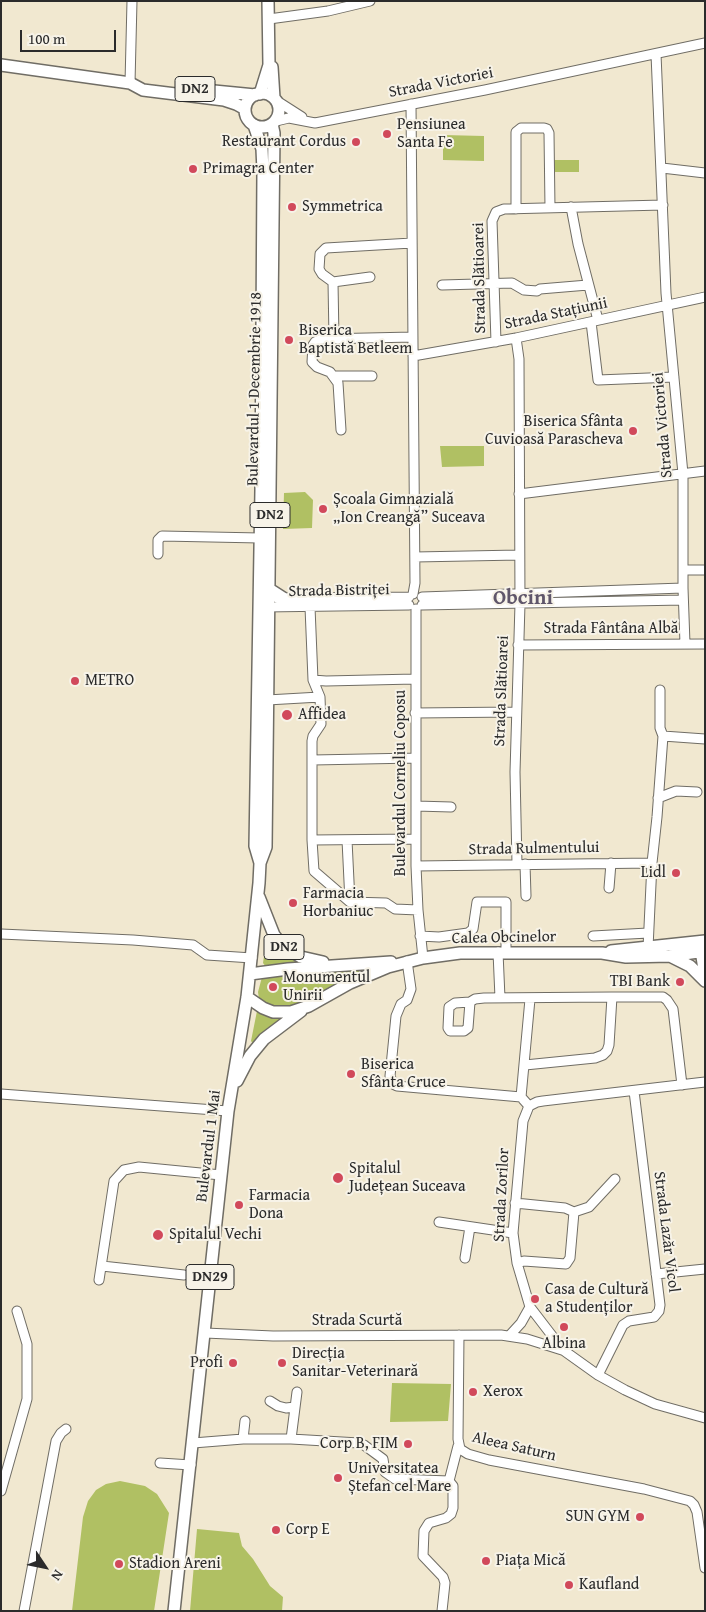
<!DOCTYPE html>
<html>
<head>
<meta charset="utf-8">
<style>
	body { margin:0 }
	#map { position:relative; width:706px; height:1612px; overflow:hidden; background:#f1e8d0; font-family:"Gentium Book Plus",serif }
	canvas { display:block }
	.frame { position:absolute; inset:0; border:2px solid #2b2b2b; pointer-events:none }
	.north { position:absolute; left:20px; top:1542px; width:50px; height:50px; -webkit-text-stroke:4px #f7f3e8; paint-order:stroke; rotate:124deg; font-size:14px; font-weight:700; line-height:20px; text-align:center; color:#2b2b2b }
	.north::after { content:''; display:block; margin:auto; width:18px; height:22px; background:#2b2b2b; clip-path:polygon(50% 0,100% 100%,50% 72%,0 100%) }
	.scale { position:absolute; left:20px; top:30px; width:96px; height:22px; box-sizing:border-box; border:2px solid #2b2b2b; border-top:0; padding-left:6px; font-size:15px; line-height:18px; white-space:nowrap; color:#2b2b2b; -webkit-text-stroke:4px #f7f3e8; paint-order:stroke }
</style>
</head>
<body>
<div id="map">
<canvas width="706" height="1612"></canvas>
<div class="frame"></div>
<div class="north">N</div>
<div class="scale">100 m</div>
</div>
<script>
const context = document.querySelector('canvas').getContext('2d');
context.lineJoin = 'round';
function fill(path, color) {
  context.fillStyle = color;
  context.fill(path, 'evenodd');
}
function poly(rows) {
  const path = new Path2D();
  for (const r of rows) {
    if (r.length === 3) {
      path.moveTo(r[0] + r[2], r[1]);
      path.arc(r[0], r[1], r[2], 0, 2 * Math.PI);
      continue;
    }
    path.moveTo(r[0], r[1]);
    for (let i = 2; i < r.length; i += 2) path.lineTo(r[i], r[i + 1]);
  }
  return path;
}
function stroke(path, color, width, dash) {
  context.strokeStyle = color;
  context.lineWidth = width;
  context.lineCap = dash ? 'butt' : 'round';
  context.setLineDash(dash || []);
  context.stroke(path);
}
function write(font, color, halo, rows, align = 'center') {
  context.font = font + ' "Gentium Book Plus",serif';
  context.lineWidth = 4;
  context.setLineDash([]);
  context.textBaseline = 'middle';
  context.strokeStyle = halo;
  context.fillStyle = color;
  for (const [text, x, y, turn = 0] of rows) {
    context.save();
    context.translate(x, y);
    context.rotate((+turn || 0) * Math.PI / 180);
    context.textAlign = isNaN(turn) ? turn : align;
    if (halo) context.strokeText(text, 0, 0);
    context.fillText(text, 0, 0);
    context.restore();
  }
}
fill(poly([
	[443,135,484,136,484,161,443,160],
	[553,160,579,160,579,172,554,172],
	[440,446,484,446,484,466,442,467],
	[305,492,313,500,312,528,283,529,284,493],
	[268,929,317,963,266,967,263,963],
	[373,965,337,983,307,1001,285,1010,274,1010,259,999,258,992,262,977],
	[257,1011,284,1018,254,1045,251,1041],
	[392,1383,451,1384,448,1421,390,1422],
	[120,1481,145,1486,157,1494,169,1513,154,1611,72,1611,83,1517,88,1501,96,1490,106,1484],
	[197,1529,239,1533,242,1546,253,1559,270,1586,283,1597,282,1611,190,1611]
]), '#b0c063');
const minor = poly([
	[269,19,328,11,370,1],
	[656,54,666,293,683,474,683,588,685,644],
	[130,83,132,1],
	[277,101,302,117],
	[411,104,415,583,413,594],
	[276,121,289,118,315,123,485,90,705,43],
	[662,168,705,173],
	[571,207,578,244,598,320],
	[516,209,516,132,521,128,544,128,547,129,549,133,550,208],
	[370,277,333,282,322,274,319,269,320,254,326,248,412,243],
	[333,282,334,339],
	[442,285,512,283,524,290,537,291,540,289,588,285],
	[591,322,598,380,674,377],
	[516,338,519,359,520,604,515,772,517,864],
	[496,342,492,221,496,212,504,209,663,205],
	[413,356,516,338,705,297],
	[334,376,372,376],
	[341,430,338,383,330,372,317,367,312,362,313,345,315,342,322,339,413,337],
	[519,494,705,471],
	[158,554,158,540,162,536,260,538],
	[415,557,519,555],
	[683,570,705,570],
	[422,597,683,588],
	[277,598,409,597],
	[422,605,683,600],
	[264,607,409,605],
	[310,607,313,680,320,697,321,724,313,736,312,741,312,840,314,871,350,902,386,903,395,909,418,910],
	[416,609,416,866,418,910,423,958],
	[518,645,705,644],
	[313,680,326,681,415,679],
	[267,700,320,697],
	[415,713,516,712],
	[663,736,705,739],
	[313,760,415,758],
	[658,798,676,791,697,792],
	[416,806,451,807],
	[312,840,416,839],
	[347,840,350,902],
	[525,864,526,896],
	[416,866,652,863],
	[609,888,611,863],
	[1,934,133,940,193,945,207,955,252,958],
	[420,936,439,937,468,933,473,929,477,902,506,902,506,952],
	[593,936,648,933],
	[648,948,652,863,657,817,663,736,660,728,660,690],
	[498,952,500,998],
	[407,961,411,989,407,1000,401,1004,396,1016,390,1076,393,1084,397,1086,521,1097,529,1106],
	[612,997,663,997,667,1000,673,1009,682,1085],
	[470,1002,468,1028,464,1031,450,1031,448,1028,449,1007,455,1003,470,1002,475,999,484,998,612,997,609,1045,607,1051,603,1055,595,1058,525,1065],
	[705,1082,543,1101,537,1102,529,1106,523,1121,513,1233,517,1263,530,1307,563,1350,598,1375,625,1390,655,1404,705,1418],
	[1,1094,228,1111],
	[521,1097,530,999],
	[515,1203,565,1208,574,1212,589,1207,615,1179],
	[439,1222,513,1233],
	[465,1258,470,1227],
	[517,1263,524,1261,566,1264,570,1258,574,1212],
	[102,1266,184,1275],
	[656,1274,705,1269],
	[99,1280,114,1181,124,1170,139,1167,221,1175],
	[205,1333,273,1336,501,1335,527,1339,562,1350],
	[459,1335,458,1439,460,1449,468,1454,489,1460,644,1489,690,1501,694,1505,697,1512,705,1568],
	[510,1335,521,1323,530,1307],
	[598,1375,623,1325,629,1321,654,1317,659,1311,660,1305,634,1091],
	[270,1401,278,1406,286,1408,295,1407],
	[243,1439,245,1421],
	[291,1439,297,1392],
	[193,1443,243,1439,291,1439,359,1443,364,1445,383,1459,385,1472,395,1479,449,1481,453,1486,453,1508,451,1514,446,1518,429,1523,424,1531,423,1556,443,1577,445,1583,442,1611],
	[160,1463,191,1465],
	[449,1481,458,1446],
	[1,1491,27,1399,27,1344,17,1311],
	[24,1611,56,1441,61,1433,66,1429]
]);
const major = poly([
	[1,65,130,83,143,90,224,100,236,104,245,109],
	[272,67,274,98],
	[214,91,255,95],
	[262,110,17],
	[260,94,269,65,268,1],
	[269,589,283,598],
	[260,863,266,847,274,133,272,124],
	[259,897,274,935,282,945,301,957,323,962],
	[700,944,705,976],
	[611,951,705,941],
	[670,956,690,966,705,981],
	[250,974,288,969,391,962],
	[247,997,263,1008,273,1012,291,1012,309,1006,350,983,388,967,423,958,460,953,602,953,626,957,670,956,705,951],
	[237,1081,250,1056,264,1039,301,1011],
	[174,1611,228,1111,247,997,259,883,260,863,255,846,261,490,263,171,262,149,254,125]
]);
stroke(minor, '#706d65', 11);
stroke(major, '#706d65', 14);
stroke(minor, '#fff', 9);
stroke(major, '#fff', 11);
for (const [x, y, r, color] of [
	[387,134,5,"#d1495b"],
	[356,142,5,"#d1495b"],
	[193,169,5,"#d1495b"],
	[292,207,5,"#d1495b"],
	[289,340,5,"#d1495b"],
	[633,431,5,"#d1495b"],
	[323,509,5,"#d1495b"],
	[75,681,5,"#d1495b"],
	[287,715,6,"#d1495b"],
	[676,873,5,"#d1495b"],
	[293,903,5,"#d1495b"],
	[680,982,5,"#d1495b"],
	[273,987,5,"#d1495b"],
	[351,1074,5,"#d1495b"],
	[338,1178,6,"#d1495b"],
	[239,1205,5,"#d1495b"],
	[158,1235,6,"#d1495b"],
	[535,1299,5,"#d1495b"],
	[564,1327,5,"#d1495b"],
	[233,1363,5,"#d1495b"],
	[282,1363,5,"#d1495b"],
	[473,1392,5,"#d1495b"],
	[408,1444,5,"#d1495b"],
	[338,1478,5,"#d1495b"],
	[640,1517,5,"#d1495b"],
	[276,1530,5,"#d1495b"],
	[486,1561,5,"#d1495b"],
	[119,1564,5,"#d1495b"],
	[569,1585,5,"#d1495b"]
]) {
  const dot = new Path2D();
  dot.arc(x, y, r, 0, 2 * Math.PI);
  context.fillStyle = color;
  context.fill(dot);
  stroke(dot, '#f7f3e8', 2);
}
for (const [x, y, w] of [
	[195,89,40],
	[270,515,40],
	[284,947,40],
	[210,1277,48]
]) {
  const box = new Path2D();
  box.roundRect(x - w / 2, y - 12.5, w, 25, 4);
  context.fillStyle = '#f7f3e8';
  context.fill(box);
  stroke(box, '#2b2b2b', 1);
}
write('bold 15px', '#2b2b2b', null, [
	["DN2",195,89],
	["DN2",270,515],
	["DN2",284,947],
	["DN29",210,1277]
]);
write('16px', '#2b2b2b', '#f7f3e8', [
	["Strada Victoriei",441,83,-11],
	["Strada Slătioarei",480,278,-91],
	["Strada Stațiunii",556,314,-12],
	["Bulevardul 1 Decembrie 1918",255,389,-89],
	["Strada Victoriei",663,425,-95],
	["Strada Bistriței",339,591,-1],
	["Strada Fântâna Albă",611,629],
	["Strada Slătioarei",502,691,-88],
	["Bulevardul Corneliu Coposu",401,783,-90],
	["Strada Rulmentului",534,849,-1],
	["Calea Obcinelor",504,938,-1],
	["Bulevardul 1 Mai",209,1146,-83],
	["Strada Zorilor",502,1195,-87],
	["Strada Lazăr Vicol",666,1232,83],
	["Strada Scurtă",357,1321],
	["Aleea Saturn",514,1447,13]
]);
write('16px', '#2b2b2b', '#f7f3e8', [
	["Pensiunea",397,125],
	["Santa Fe",397,143],
	["Restaurant Cordus",346,142,"right"],
	["Primagra Center",203,169],
	["Symmetrica",302,207],
	["Biserica",299,331],
	["Baptistă Betleem",299,349],
	["Biserica Sfânta",623,422,"right"],
	["Cuvioasă Parascheva",623,440,"right"],
	["Școala Gimnazială",333,500],
	["„Ion Creangă” Suceava",333,518],
	["METRO",85,681],
	["Affidea",298,715],
	["Lidl",666,873,"right"],
	["Farmacia",303,894],
	["Horbaniuc",303,912],
	["Monumentul",283,978],
	["Unirii",283,996],
	["TBI Bank",670,982,"right"],
	["Biserica",361,1065],
	["Sfânta Cruce",361,1083],
	["Spitalul",349,1169],
	["Județean Suceava",349,1187],
	["Farmacia",249,1196],
	["Dona",249,1214],
	["Spitalul Vechi",169,1235],
	["Casa de Cultură",545,1290],
	["a Studenților",545,1308],
	["Albina",564,1344,"center"],
	["Direcția",292,1354],
	["Sanitar-Veterinară",292,1372],
	["Profi",223,1363,"right"],
	["Xerox",483,1392],
	["Corp B, FIM",398,1444,"right"],
	["Universitatea",348,1469],
	["Ștefan cel Mare",348,1487],
	["SUN GYM",630,1517,"right"],
	["Corp E",286,1530],
	["Piața Mică",496,1561],
	["Stadion Areni",129,1564],
	["Kaufland",579,1585]
], 'left');
write('bold 21px', '#5f566a', '#f7f3e8', [
	["Obcini",523,599]
]);
</script>
</body>
</html>
